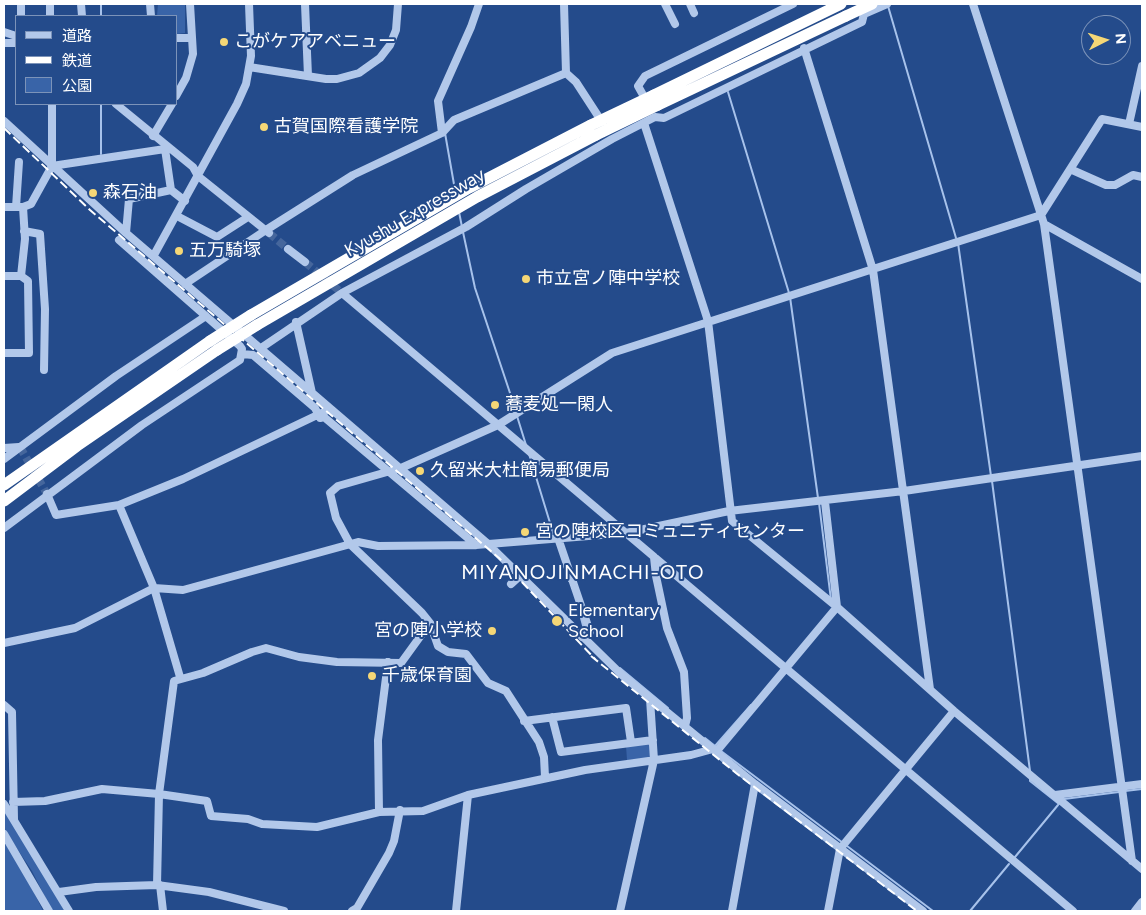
<!DOCTYPE html>
<html>
<head>
<meta charset="utf-8">
<style>
	body { margin:0 }
	#map { position:relative; width:1146px; height:915px; overflow:hidden; background:#244b8b; font-family:Figtree,"Noto Sans JP",sans-serif }
	canvas { display:block }
	.frame { position:absolute; inset:0; border:5px solid #fff; pointer-events:none }
	.legend { position:absolute; left:15px; top:15px; width:162px; height:90px; box-sizing:border-box; background:#244b8b; border:1px solid #7c93b9; margin:0; padding:6px 9px; list-style:none; font-size:15px; color:#fff }
	.legend li { display:flex; align-items:center; gap:10px; height:25px }
	.legend b { width:25px; border:1px solid #7c93b9 }
	.north { position:absolute; left:1081px; top:15px; width:50px; height:50px; box-sizing:border-box; background:#244b8b; border:1px solid #7c93b9; border-radius:50%; rotate:85deg; font-size:14px; font-weight:700; line-height:20px; text-align:center; color:#fff }
	.north::after { content:''; display:block; margin:auto; width:18px; height:22px; background:#f5d776; clip-path:polygon(50% 0,100% 100%,50% 72%,0 100%) }
</style>
</head>
<body>
<div id="map">
<canvas width="1146" height="915"></canvas>
<div class="frame"></div>
<ul class="legend">
<li><b style="height:6px;background:#b2c8ea"></b>道路</li>
<li><b style="height:6px;background:#fff"></b>鉄道</li>
<li><b style="height:14px;background:#3964a8"></b>公園</li>
</ul>
<div class="north">N</div>
</div>
<script>
const context = document.querySelector('canvas').getContext('2d');
context.lineJoin = 'round';
function fill(path, color) {
  context.fillStyle = color;
  context.fill(path, 'evenodd');
}
function poly(rows) {
  const path = new Path2D();
  for (const r of rows) {
    path.moveTo(r[0], r[1]);
    for (let i = 2; i < r.length; i += 2) path.lineTo(r[i], r[i + 1]);
  }
  return path;
}
function stroke(path, color, width, dash) {
  context.strokeStyle = color;
  context.lineWidth = width;
  context.lineCap = dash ? 'butt' : 'round';
  context.setLineDash(dash || []);
  context.stroke(path);
}
function write(font, color, halo, rows, align = 'center') {
  context.font = font + ' Figtree,"Noto Sans JP",sans-serif';
  context.lineWidth = 4;
  context.setLineDash([]);
  context.textBaseline = 'middle';
  context.strokeStyle = halo;
  context.fillStyle = color;
  for (const [text, x, y, turn = 0] of rows) {
    context.save();
    context.translate(x, y);
    context.rotate((+turn || 0) * Math.PI / 180);
    context.textAlign = isNaN(turn) ? turn : align;
    if (halo) context.strokeText(text, 0, 0);
    context.fillText(text, 0, 0);
    context.restore();
  }
}
fill(poly([
	[158,4,185,4,185,33,176,34,176,16,157,16],
	[650,743,650,758,627,760,626,746],
	[4,808,42,867,64,911,52,911,32,871,4,829],
	[4,842,25,874,43,911,4,911]
]), '#3964a8');
stroke(poly([
	[101,4,101,16],
	[888,6,956,238],
	[728,92,789,293],
	[445,133,455,190],
	[101,154,101,104],
	[459,212,462,227],
	[463,232,475,288,516,411],
	[958,243,991,476],
	[790,297,818,498],
	[517,416,526,445],
	[529,454,554,536],
	[992,481,1030,771],
	[819,503,831,600],
	[564,566,569,581],
	[581,618,585,633],
	[620,668,668,708],
	[705,738,715,746,751,705],
	[721,751,843,843],
	[1030,778,1030,781,1059,804],
	[1125,791,1142,789],
	[1064,799,1119,792],
	[847,846,933,911],
	[1015,857,1058,805],
	[970,911,1009,864]
]), '#a7c2eb', 2);
stroke(poly([
	[269,233,288,249],
	[305,262,342,293],
	[20,447,47,494]
]), '#45669c', 8, [8, 4]);
stroke(poly([
	[21,4,21,16],
	[50,4,50,16],
	[81,4,82,16],
	[150,4,151,16],
	[305,4,308,76],
	[564,4,566,73,576,82,602,122],
	[665,4,675,24],
	[690,4,694,13],
	[973,4,1044,224,1132,861],
	[864,14,887,4],
	[4,32,16,36],
	[176,38,192,38],
	[4,43,16,43],
	[804,48,873,270,930,689],
	[249,67,326,79,337,79,359,73,380,58,390,45,396,30,398,4],
	[176,96,186,78,193,54,190,4],
	[647,102,638,86,645,76,793,4],
	[116,104,193,167,198,176,269,233],
	[4,121,126,233,487,543,623,676,755,784,923,911],
	[644,123,708,321,732,521,837,607,954,711,1142,869],
	[1129,124,1142,66],
	[442,133,438,101,471,27,479,4],
	[153,136,172,104],
	[169,148,165,149,171,190],
	[52,166,165,149],
	[1070,169,1106,185,1115,185,1133,175,1142,177],
	[4,207,23,207,31,204,52,166,52,104],
	[16,207,19,162],
	[177,216,217,237,248,217],
	[1044,224,1142,279],
	[24,231,40,234,45,309,44,370],
	[126,233,129,199,171,190,185,201],
	[288,249,305,262],
	[154,255,237,104,246,84,251,56,249,4],
	[4,276,21,276,28,281,29,353,4,353],
	[21,276,25,239,23,207],
	[185,284,266,230,353,175,442,133,454,120,566,73],
	[342,293,1073,911],
	[296,322,312,393],
	[261,348,342,293,466,227,526,189,612,139,655,117,664,118,862,22,864,14,862,6],
	[242,354,253,355,315,408,320,418,324,417,476,545],
	[4,448,19,447],
	[4,459,116,376,206,316],
	[47,494,56,515,119,505,183,479,330,409],
	[119,505,154,588,183,590,358,542,378,546,476,545,626,533,729,511,904,491,1142,456],
	[4,528,142,425,240,360,242,349,240,346,119,240],
	[558,538,590,632,582,637],
	[654,557,656,576,667,628,684,672,687,718,685,726],
	[511,584,522,574],
	[4,643,75,628,154,588,180,677],
	[4,705,12,712,14,819],
	[552,717,561,752,653,740],
	[524,721,626,708,631,742],
	[716,752,837,607,825,502],
	[545,777,544,757,539,742,506,691,488,683,466,654,448,652,438,646,430,623,422,613,350,544,336,518,330,493,338,486,401,468,498,425,612,353,1041,215,1102,119,1142,127],
	[1055,795,1142,784],
	[13,802,45,801,102,789,159,794,207,801,211,816,248,819,262,824,317,827,379,812,423,811,468,795,585,770,691,755,713,749],
	[4,804,69,911],
	[379,812,378,740,388,662],
	[4,834,49,911],
	[157,885,159,794,174,681,203,673,252,652,266,648,299,657,337,662,401,663,430,623],
	[160,885,163,911],
	[59,892,96,887,157,885,209,892,284,911],
	[352,911,357,908,389,853,394,841,400,810],
	[456,911,468,795],
	[620,911,654,760,650,699],
	[732,911,755,784],
	[828,911,840,849,954,711],
	[1135,911,1142,902]
]), '#b2c8ea', 8);
stroke(poly([
	[654,95,841,4],
	[658,105,846,16],
	[251,315,469,188,591,125],
	[257,325,477,197,596,135],
	[4,485,210,341],
	[4,501,77,446,217,350]
]), '#fff', 11);
stroke(poly([
	[4,128,90,210,499,558,596,660],
	[591,656,736,773,917,911]
]), '#fff', 2, [9, 4]);
stroke(poly([
	[846,16,872,4],
	[591,125,654,95],
	[596,135,658,105],
	[210,341,251,315],
	[217,350,257,325]
]), '#fff', 11);
for (const [x, y, r, color] of [
	[224,42,5,"#f5d776"],
	[264,127,5,"#f5d776"],
	[93,193,5,"#f5d776"],
	[179,251,5,"#f5d776"],
	[526,279,5,"#f5d776"],
	[495,405,5,"#f5d776"],
	[420,471,5,"#f5d776"],
	[525,532,5,"#f5d776"],
	[557,621,6,"#f5d776"],
	[492,631,5,"#f5d776"],
	[372,676,5,"#f5d776"]
]) {
  const dot = new Path2D();
  dot.arc(x, y, r, 0, 2 * Math.PI);
  context.fillStyle = color;
  context.fill(dot);
  stroke(dot, '#244b8b', 2);
}
write('18px', '#fff', '#244b8b', [
	["こがケアアベニュー",234,42],
	["古賀国際看護学院",274,127],
	["森石油",103,193],
	["五万騎塚",189,251],
	["市立宮ノ陣中学校",536,279],
	["蕎麦処一閑人",505,405],
	["久留米大杜簡易郵便局",430,471],
	["宮の陣校区コミュニティセンター",535,532],
	["Elementary",568,611],
	["School",568,632],
	["宮の陣小学校",482,631,"right"],
	["千歳保育園",382,676]
], 'left');
write('18px', '#fff', '#244b8b', [
	["Kyushu Expressway",415,213,-30]
]);
context.letterSpacing = '1px';
write('20px', '#fff', '#244b8b', [
	["MIYANOJINMACHI-OTO",583,573]
]);
context.letterSpacing = '0px';
</script>
</body>
</html>
